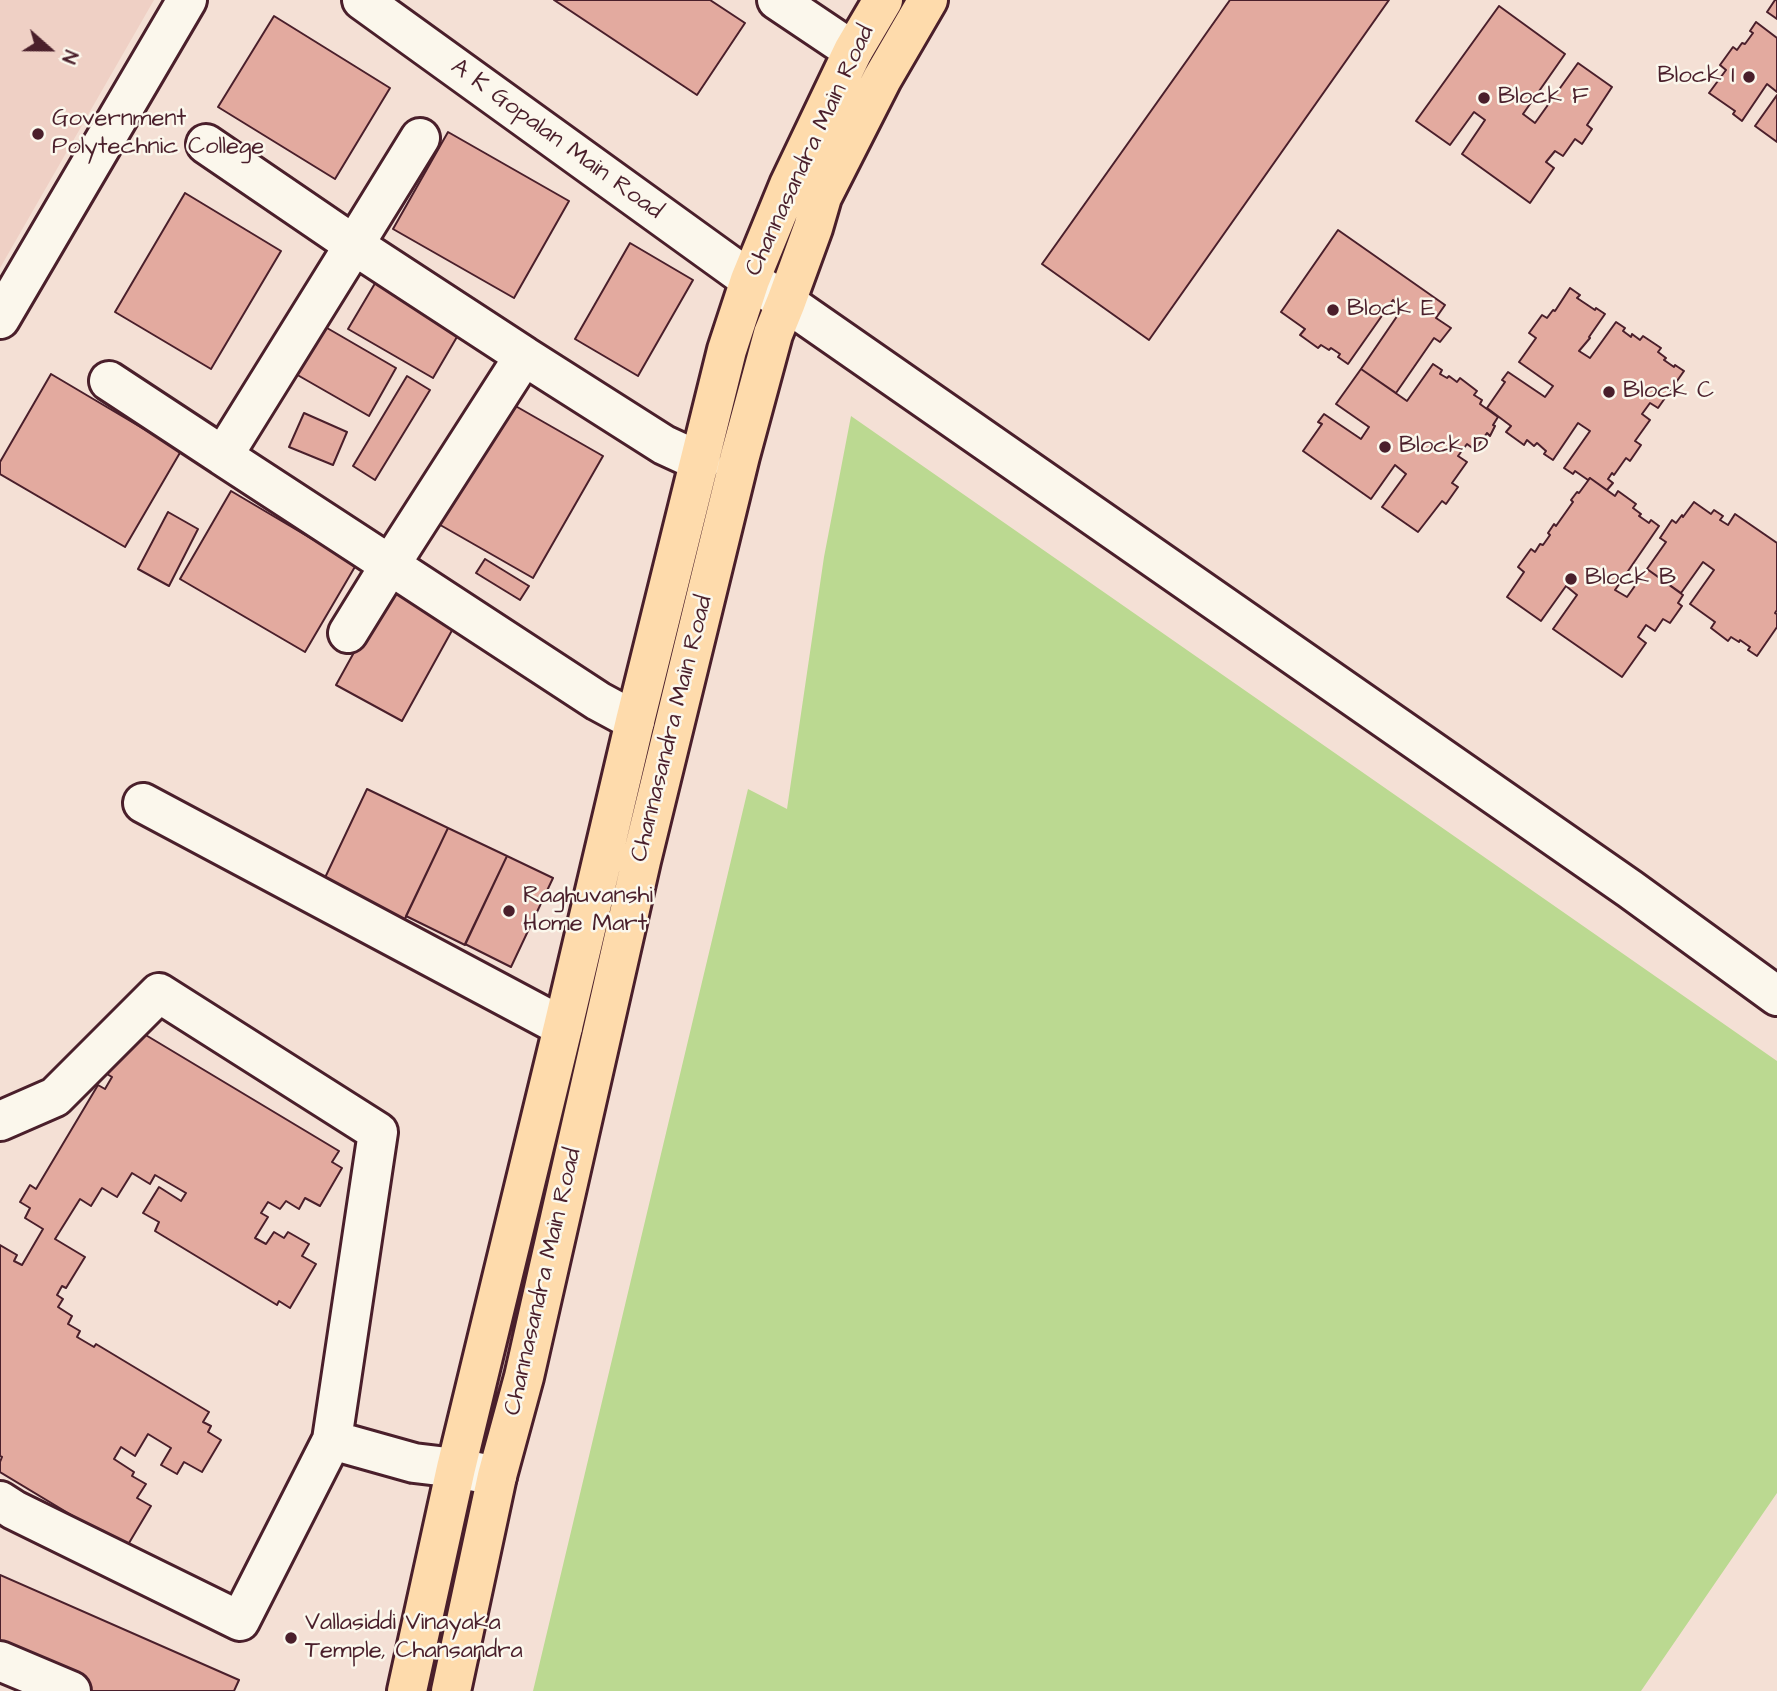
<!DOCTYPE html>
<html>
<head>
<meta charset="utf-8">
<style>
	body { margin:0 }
	#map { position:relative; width:1777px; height:1691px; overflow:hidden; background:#f4e0d5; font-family:"Architects Daughter",sans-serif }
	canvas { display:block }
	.north { position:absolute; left:14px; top:14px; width:70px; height:70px; -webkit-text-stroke:5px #fbf7ec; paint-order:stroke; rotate:111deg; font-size:19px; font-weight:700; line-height:28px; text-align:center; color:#4a1f2b }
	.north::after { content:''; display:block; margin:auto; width:24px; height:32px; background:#4a1f2b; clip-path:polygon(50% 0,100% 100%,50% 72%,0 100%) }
</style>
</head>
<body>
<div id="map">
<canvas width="1777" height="1691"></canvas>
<div class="north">N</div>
</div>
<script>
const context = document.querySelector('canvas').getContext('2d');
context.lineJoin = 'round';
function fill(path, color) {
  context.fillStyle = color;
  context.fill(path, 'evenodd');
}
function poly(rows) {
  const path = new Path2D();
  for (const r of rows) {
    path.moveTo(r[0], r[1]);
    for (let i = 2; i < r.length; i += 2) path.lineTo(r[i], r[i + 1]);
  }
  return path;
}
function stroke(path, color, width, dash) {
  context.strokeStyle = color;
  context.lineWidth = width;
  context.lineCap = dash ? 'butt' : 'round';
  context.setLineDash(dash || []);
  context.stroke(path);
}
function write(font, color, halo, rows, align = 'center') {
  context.font = font + ' "Architects Daughter",sans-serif';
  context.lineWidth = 5;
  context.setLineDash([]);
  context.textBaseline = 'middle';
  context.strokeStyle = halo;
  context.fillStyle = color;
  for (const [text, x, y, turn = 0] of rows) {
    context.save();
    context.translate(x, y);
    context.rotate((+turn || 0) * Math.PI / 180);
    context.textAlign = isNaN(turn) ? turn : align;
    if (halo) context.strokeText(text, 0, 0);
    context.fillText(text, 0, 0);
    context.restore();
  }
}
fill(poly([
	[0,0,154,0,0,268]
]), '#efd0c5');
fill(poly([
	[851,416,1777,1061,1777,1493,1641,1691,533,1691,748,789,787,809,824,557]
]), '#bbd991');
const building = poly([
	[554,0,710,0,745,23,697,95,554,0],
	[1230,0,1389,0,1149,340,1042,264,1230,0],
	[1775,0,1777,0,1777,19,1767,12,1775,0],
	[1499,6,1565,54,1523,114,1535,123,1578,63,1612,87,1587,125,1592,129,1582,144,1575,139,1563,156,1555,151,1546,162,1554,168,1530,203,1462,154,1485,120,1474,112,1450,145,1416,121,1499,6],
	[274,16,390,88,335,179,218,107,274,16],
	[1756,22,1777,38,1777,92,1767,84,1742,121,1733,114,1735,111,1709,93,1726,70,1720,65,1733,47,1737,50,1742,43,1745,44,1753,33,1750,31,1756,22],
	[1777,95,1777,142,1755,126,1777,95],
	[448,132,569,201,514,298,393,229,448,132],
	[185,193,281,251,211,369,115,312,185,193],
	[1338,230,1445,305,1436,318,1451,328,1440,342,1434,338,1396,393,1361,369,1402,309,1393,300,1348,364,1338,357,1340,354,1331,348,1329,350,1321,345,1318,348,1300,335,1305,329,1281,312,1338,230],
	[630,243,693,280,638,376,575,339,630,243],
	[377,280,461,330,433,378,348,329,377,280],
	[1570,288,1580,295,1577,298,1595,310,1596,308,1605,314,1589,337,1590,338,1579,351,1590,358,1616,322,1625,328,1623,331,1631,337,1632,334,1640,340,1643,336,1661,348,1658,352,1666,358,1664,360,1674,367,1675,365,1684,371,1658,408,1650,403,1642,414,1650,420,1635,441,1641,445,1630,461,1626,458,1614,475,1612,473,1608,479,1613,483,1607,490,1590,478,1588,480,1575,471,1573,474,1564,468,1590,431,1578,423,1553,460,1544,454,1546,451,1537,443,1534,446,1527,440,1524,445,1506,432,1511,426,1487,408,1505,382,1502,380,1508,372,1545,397,1553,386,1519,362,1536,338,1529,333,1542,315,1547,318,1553,310,1555,311,1570,288],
	[315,321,396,368,369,416,287,369,315,321],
	[1433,364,1442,370,1440,374,1447,378,1449,376,1457,382,1460,378,1477,391,1474,395,1482,400,1480,404,1498,417,1493,425,1495,426,1490,436,1487,433,1475,450,1467,444,1458,456,1467,462,1452,483,1458,487,1446,504,1442,501,1418,532,1382,507,1406,474,1395,465,1371,499,1303,451,1322,424,1318,422,1324,414,1361,439,1369,427,1336,404,1361,369,1407,401,1433,364],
	[51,374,181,451,125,547,0,474,0,462,51,374],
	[407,376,430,390,375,480,353,466,407,376],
	[505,400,603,456,533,578,435,522,505,400],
	[304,413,347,432,333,465,289,447,304,413],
	[1590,478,1615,496,1618,491,1636,504,1633,508,1641,514,1639,516,1649,523,1651,520,1659,526,1615,590,1627,597,1647,569,1683,595,1678,603,1682,606,1670,623,1663,619,1655,631,1646,625,1638,637,1646,643,1622,677,1553,629,1577,595,1566,586,1541,621,1507,597,1524,572,1518,567,1531,549,1535,552,1540,544,1543,545,1550,535,1548,533,1554,524,1556,526,1573,502,1571,500,1577,492,1579,493,1590,478],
	[231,491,356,565,305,652,180,579,231,491],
	[1694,502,1711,514,1714,510,1723,516,1720,520,1728,525,1735,514,1777,543,1777,610,1775,613,1777,614,1777,627,1757,656,1748,650,1750,647,1740,640,1739,642,1731,637,1728,641,1711,628,1715,622,1690,604,1714,570,1703,562,1681,593,1647,569,1666,542,1660,538,1672,520,1676,523,1682,515,1683,517,1694,502],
	[168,512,198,529,169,586,138,569,168,512],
	[485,559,529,586,520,600,476,573,485,559],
	[389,589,455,625,402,721,336,685,389,589],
	[367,789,448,828,403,923,322,884,367,789],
	[448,828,507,856,465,945,406,916,448,828],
	[507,856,553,878,511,967,465,944,507,856],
	[134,1028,339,1151,332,1162,342,1168,320,1206,305,1198,299,1209,286,1201,280,1209,268,1202,261,1213,268,1217,255,1238,266,1244,274,1232,284,1238,288,1232,309,1244,302,1256,316,1264,290,1308,279,1301,277,1305,155,1231,159,1222,143,1213,159,1187,181,1201,186,1193,155,1175,150,1184,132,1173,117,1197,102,1188,91,1206,80,1199,55,1239,85,1257,66,1288,62,1286,57,1295,63,1299,58,1307,72,1316,68,1324,80,1331,77,1337,94,1347,96,1344,209,1412,203,1422,211,1426,208,1432,221,1440,202,1472,184,1462,177,1474,161,1465,171,1448,148,1434,135,1456,121,1447,114,1459,134,1472,132,1476,146,1484,137,1498,151,1506,126,1548,0,1472,0,1462,2,1457,0,1456,0,1245,17,1255,14,1261,22,1265,43,1229,25,1218,30,1208,20,1202,30,1185,36,1189,98,1085,105,1089,112,1077,107,1074,134,1028],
	[0,1575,239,1680,234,1691,90,1691,0,1651,0,1575]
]);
fill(building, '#e3aa9f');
stroke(building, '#4a1f2b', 2);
const minor = poly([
	[362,0,750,280,786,302,1630,889,1777,996],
	[777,0,853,51],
	[206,144,354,245,420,138],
	[0,319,187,0],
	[524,356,664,445,701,462],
	[109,381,223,456],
	[348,633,390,565,524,356,354,245,223,456,390,565,598,701,635,721],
	[143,803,563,1027],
	[0,1121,55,1097,159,993,378,1132,332,1440],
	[0,1501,14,1510,240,1621,332,1440,414,1463,456,1468,497,1476],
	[0,1661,71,1691]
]);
const major = poly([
	[407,1691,456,1468,563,1027,635,721,727,350,750,280,789,185,853,51,883,0],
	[451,1691,497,1476,524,1377,641,861,740,456,773,334,786,302,813,228,822,197,882,79,928,0]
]);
stroke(minor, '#4a1f2b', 44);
stroke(major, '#4a1f2b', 44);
stroke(minor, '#fbf7ec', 38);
stroke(major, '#fedbac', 38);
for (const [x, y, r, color] of [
	[1749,77,7,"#4a1f2b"],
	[1484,98,7,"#4a1f2b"],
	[38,134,7,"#4a1f2b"],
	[1333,310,7,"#4a1f2b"],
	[1609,392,7,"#4a1f2b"],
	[1385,447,7,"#4a1f2b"],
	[1571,579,7,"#4a1f2b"],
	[509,911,7,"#4a1f2b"],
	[291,1638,7,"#4a1f2b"]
]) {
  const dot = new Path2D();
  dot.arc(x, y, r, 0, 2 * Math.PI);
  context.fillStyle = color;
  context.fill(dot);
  stroke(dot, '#fbf7ec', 2.5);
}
write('24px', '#4a1f2b', '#fbf7ec', [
	["Block I",1735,77,"right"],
	["Block F",1498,98],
	["Government",52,120],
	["Polytechnic College",52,148],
	["Block E",1347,310],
	["Block C",1623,392],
	["Block D",1399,447],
	["Block B",1585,579],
	["Raghuvanshi",523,897],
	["Home Mart",523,925],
	["Vallasiddi Vinayaka",305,1624],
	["Temple, Chansandra",305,1652]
], 'left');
write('24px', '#4a1f2b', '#fbf7ec', [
	["A K Gopalan Main Road",556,140,36],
	["Channasandra Main Road",811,151,-65],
	["Channasandra Main Road",673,729,-76],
	["Channasandra Main Road",544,1282,-77]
]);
</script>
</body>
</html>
